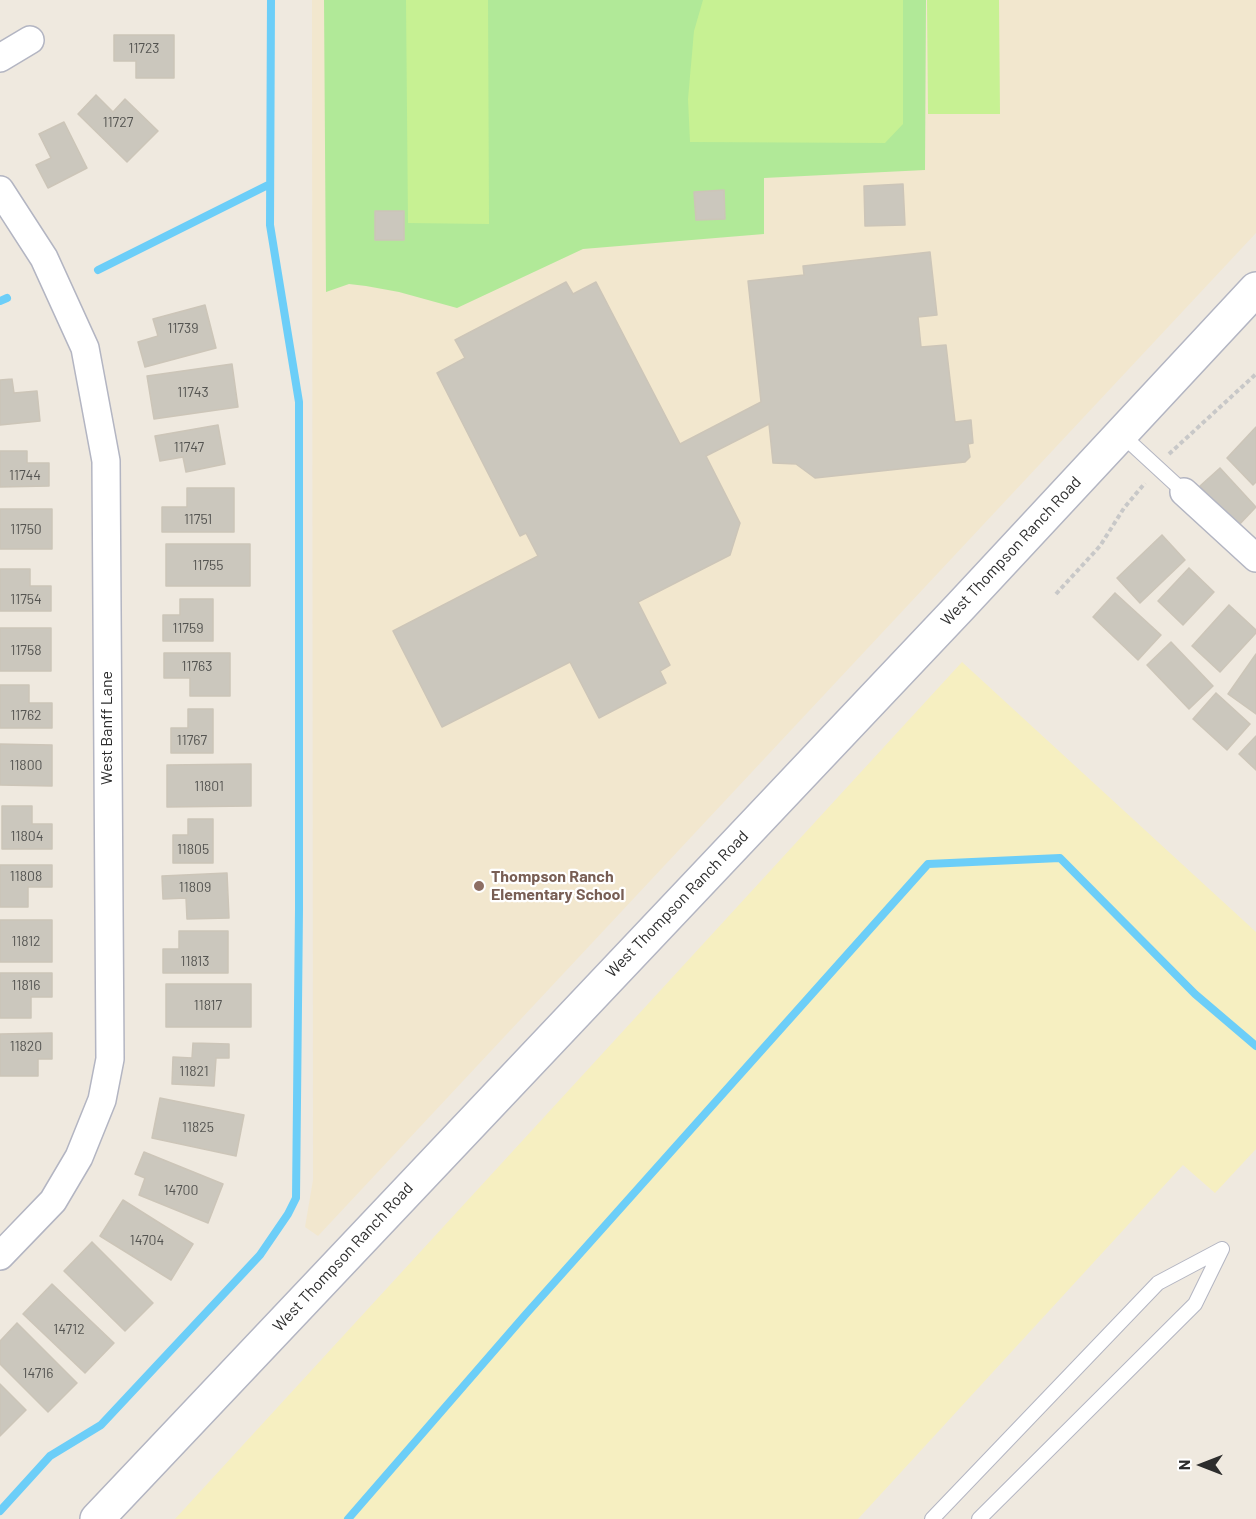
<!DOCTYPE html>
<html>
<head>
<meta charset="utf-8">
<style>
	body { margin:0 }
	#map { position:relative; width:1256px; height:1519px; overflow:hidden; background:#efe9df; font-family:Barlow,sans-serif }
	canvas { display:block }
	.north { position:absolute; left:1172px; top:1435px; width:60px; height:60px; -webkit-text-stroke:4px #fff; paint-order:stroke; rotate:270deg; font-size:16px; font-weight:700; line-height:24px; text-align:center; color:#2d2d2d }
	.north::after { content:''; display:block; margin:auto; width:21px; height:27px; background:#2d2d2d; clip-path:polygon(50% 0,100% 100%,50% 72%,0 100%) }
</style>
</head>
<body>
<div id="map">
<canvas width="1256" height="1519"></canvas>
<div class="north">N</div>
</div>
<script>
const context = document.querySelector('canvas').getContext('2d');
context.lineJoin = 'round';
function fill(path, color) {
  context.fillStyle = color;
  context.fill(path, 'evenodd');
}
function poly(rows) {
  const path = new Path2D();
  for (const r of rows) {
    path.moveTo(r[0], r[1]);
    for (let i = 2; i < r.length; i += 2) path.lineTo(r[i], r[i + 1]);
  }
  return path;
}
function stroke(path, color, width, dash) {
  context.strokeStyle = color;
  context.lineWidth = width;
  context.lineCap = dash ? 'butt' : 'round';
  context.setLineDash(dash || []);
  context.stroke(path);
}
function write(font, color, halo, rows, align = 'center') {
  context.font = font + ' Barlow,sans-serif';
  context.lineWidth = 4.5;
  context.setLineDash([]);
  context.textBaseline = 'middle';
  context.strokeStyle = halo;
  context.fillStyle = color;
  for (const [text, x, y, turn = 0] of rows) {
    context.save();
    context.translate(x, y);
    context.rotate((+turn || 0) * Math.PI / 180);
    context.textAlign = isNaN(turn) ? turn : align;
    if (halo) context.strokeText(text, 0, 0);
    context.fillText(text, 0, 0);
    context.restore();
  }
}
fill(poly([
	[312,0,1256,0,1256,233,318,1236,305,1227,313,1180]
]), '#f2e7ce');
fill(poly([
	[324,0,926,0,925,170,764,178,764,234,583,249,457,308,399,292,366,286,349,284,326,292]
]), '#b1e998');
fill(poly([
	[962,662,1256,932,1256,1149,1215,1193,1183,1165,858,1519,175,1519]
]), '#f6efc1');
fill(poly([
	[406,0,488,0,489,224,408,223],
	[703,0,903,0,903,124,885,143,690,142,688,99,694,31],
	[927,0,999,0,1000,114,928,114]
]), '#c7f193');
stroke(poly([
	[98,270,270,184],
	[0,301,7,298],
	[0,1511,50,1456,101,1425,260,1255,288,1214,296,1198,299,909,299,402,270,225,271,0],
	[348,1519,526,1314,928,864,1060,858,1195,994,1256,1046]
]), '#6ccef8', 8);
const building = poly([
	[114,35,174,35,174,78,136,78,136,61,114,61,114,35],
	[96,95,113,112,125,99,158,131,127,162,78,114,96,95],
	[64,122,87,168,48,188,36,165,51,158,39,134,64,122],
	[903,184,905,225,865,226,864,186,903,184],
	[724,190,725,219,696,220,694,192,724,190],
	[375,211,404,211,404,240,375,240,375,211],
	[930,252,937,315,918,317,921,347,946,345,955,422,971,420,973,443,968,444,970,457,965,462,815,478,796,464,773,463,769,424,706,456,740,523,730,555,638,602,670,665,660,671,666,683,599,718,570,662,442,727,393,631,538,556,526,533,520,536,437,373,465,358,455,340,566,282,573,294,596,282,680,444,761,402,748,281,804,275,803,266,930,252],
	[205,305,216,348,145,367,138,342,158,336,153,319,205,305],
	[232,364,238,407,154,419,147,376,232,364],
	[12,379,14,393,37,391,40,421,0,425,0,380,12,379],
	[218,425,225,464,186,472,183,457,160,461,155,436,218,425],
	[1256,427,1256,482,1253,485,1227,458,1256,427],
	[0,451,27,451,27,463,49,463,49,486,0,487,0,451],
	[1220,468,1256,507,1237,527,1200,486,1220,468],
	[187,488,234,488,234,532,162,532,162,507,187,507,187,488],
	[0,509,52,509,52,549,0,549,0,509],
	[1162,535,1185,560,1140,603,1117,578,1162,535],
	[166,544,250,544,250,586,166,586,166,544],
	[1189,568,1214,592,1183,625,1158,601,1189,568],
	[0,569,30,569,30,586,51,586,51,611,0,611,0,569],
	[1115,593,1161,635,1138,660,1093,617,1115,593],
	[180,599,213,599,213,641,163,641,163,615,180,615,180,599],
	[1229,605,1256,630,1256,633,1220,672,1192,646,1229,605],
	[0,628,51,628,51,671,0,671,0,628],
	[1171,642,1213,686,1189,709,1147,665,1171,642],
	[164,653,230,653,230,696,190,696,190,678,164,678,164,653],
	[1256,654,1256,714,1228,694,1256,654],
	[0,685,29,685,29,703,52,703,52,728,0,728,0,685],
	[1216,693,1250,724,1227,750,1193,719,1216,693],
	[188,709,213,709,213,753,171,753,171,728,188,728,188,709],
	[1256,736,1256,770,1239,754,1256,736],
	[0,744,52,745,52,786,0,785,0,744],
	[251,764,251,806,167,807,167,765,251,764],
	[2,806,32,806,32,824,52,824,52,849,2,849,2,806],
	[188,819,213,819,213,863,173,863,173,835,188,835,188,819],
	[0,865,52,865,52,887,28,887,28,907,0,907,0,865],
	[227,873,229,918,187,919,186,898,163,899,162,876,227,873],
	[0,920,52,920,52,962,0,962,0,920],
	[179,931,228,931,228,973,163,973,163,949,179,949,179,931],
	[0,973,52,973,52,997,31,997,31,1018,0,1018,0,973],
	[166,984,251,984,251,1027,166,1027,166,984],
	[52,1033,52,1059,38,1059,38,1076,0,1076,0,1034,52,1033],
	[193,1043,229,1044,229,1058,216,1058,214,1086,172,1084,173,1057,192,1058,193,1043],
	[160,1098,244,1115,236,1156,152,1138,160,1098],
	[144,1152,223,1184,208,1223,139,1195,145,1178,135,1174,144,1152],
	[123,1200,193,1244,171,1280,100,1236,123,1200],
	[92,1242,153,1303,125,1331,64,1271,92,1242],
	[52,1284,114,1343,85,1373,23,1314,52,1284],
	[17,1323,77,1383,48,1412,0,1364,0,1341,17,1323],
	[0,1384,26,1410,0,1436,0,1384]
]);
fill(building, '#cbc7bd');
stroke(building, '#ccc5b8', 1.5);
const service = poly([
	[1121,434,1184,492],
	[932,1519,1158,1283,1222,1249],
	[979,1519,1195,1304,1222,1249]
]);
const minor = poly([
	[0,58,30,40],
	[0,190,44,258,85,348,106,461,110,1059,102,1100,79,1157,53,1201,0,1256],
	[1184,492,1256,558]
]);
const secondary = poly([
	[97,1519,959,608,1256,289]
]);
stroke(service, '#b3b5c2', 16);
stroke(minor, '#b3b5c2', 30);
stroke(secondary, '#b3b5c2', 36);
stroke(poly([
	[1169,454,1256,374],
	[1056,594,1100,546,1124,508,1145,483]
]), '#c8c8c8', 4, [4.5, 3]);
stroke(service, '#fff', 14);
stroke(minor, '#fff', 27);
stroke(secondary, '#fff', 33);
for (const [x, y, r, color] of [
	[479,886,6,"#8d6e63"]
]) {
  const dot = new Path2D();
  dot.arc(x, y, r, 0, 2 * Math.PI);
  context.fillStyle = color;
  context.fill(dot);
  stroke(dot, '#fff', 2);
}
write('14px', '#545451', null, [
	["11723",144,48],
	["11727",118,122],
	["11739",183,328],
	["11743",193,392],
	["11747",189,447],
	["11744",25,475],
	["11751",198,519],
	["11750",26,529],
	["11755",208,565],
	["11754",26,599],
	["11759",188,628],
	["11758",26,650],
	["11763",197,666],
	["11762",26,715],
	["11767",192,740],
	["11800",26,765],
	["11801",209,786],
	["11804",27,836],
	["11805",193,849],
	["11808",26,876],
	["11809",195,887],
	["11812",26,941],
	["11813",195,961],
	["11816",26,985],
	["11817",208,1005],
	["11820",26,1046],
	["11821",194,1071],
	["11825",198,1127],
	["14700",181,1190],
	["14704",147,1240],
	["14712",69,1329],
	["14716",38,1373]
]);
write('16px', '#2d2d2d', '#fff', [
	["West Thompson Ranch Road",1011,551,-47],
	["West Banff Lane",107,728,-90],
	["West Thompson Ranch Road",677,904,-46],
	["West Thompson Ranch Road",343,1257,-47]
]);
write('bold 16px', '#785e54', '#fff', [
	["Thompson Ranch",491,877],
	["Elementary School",491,895]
], 'left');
</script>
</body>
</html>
